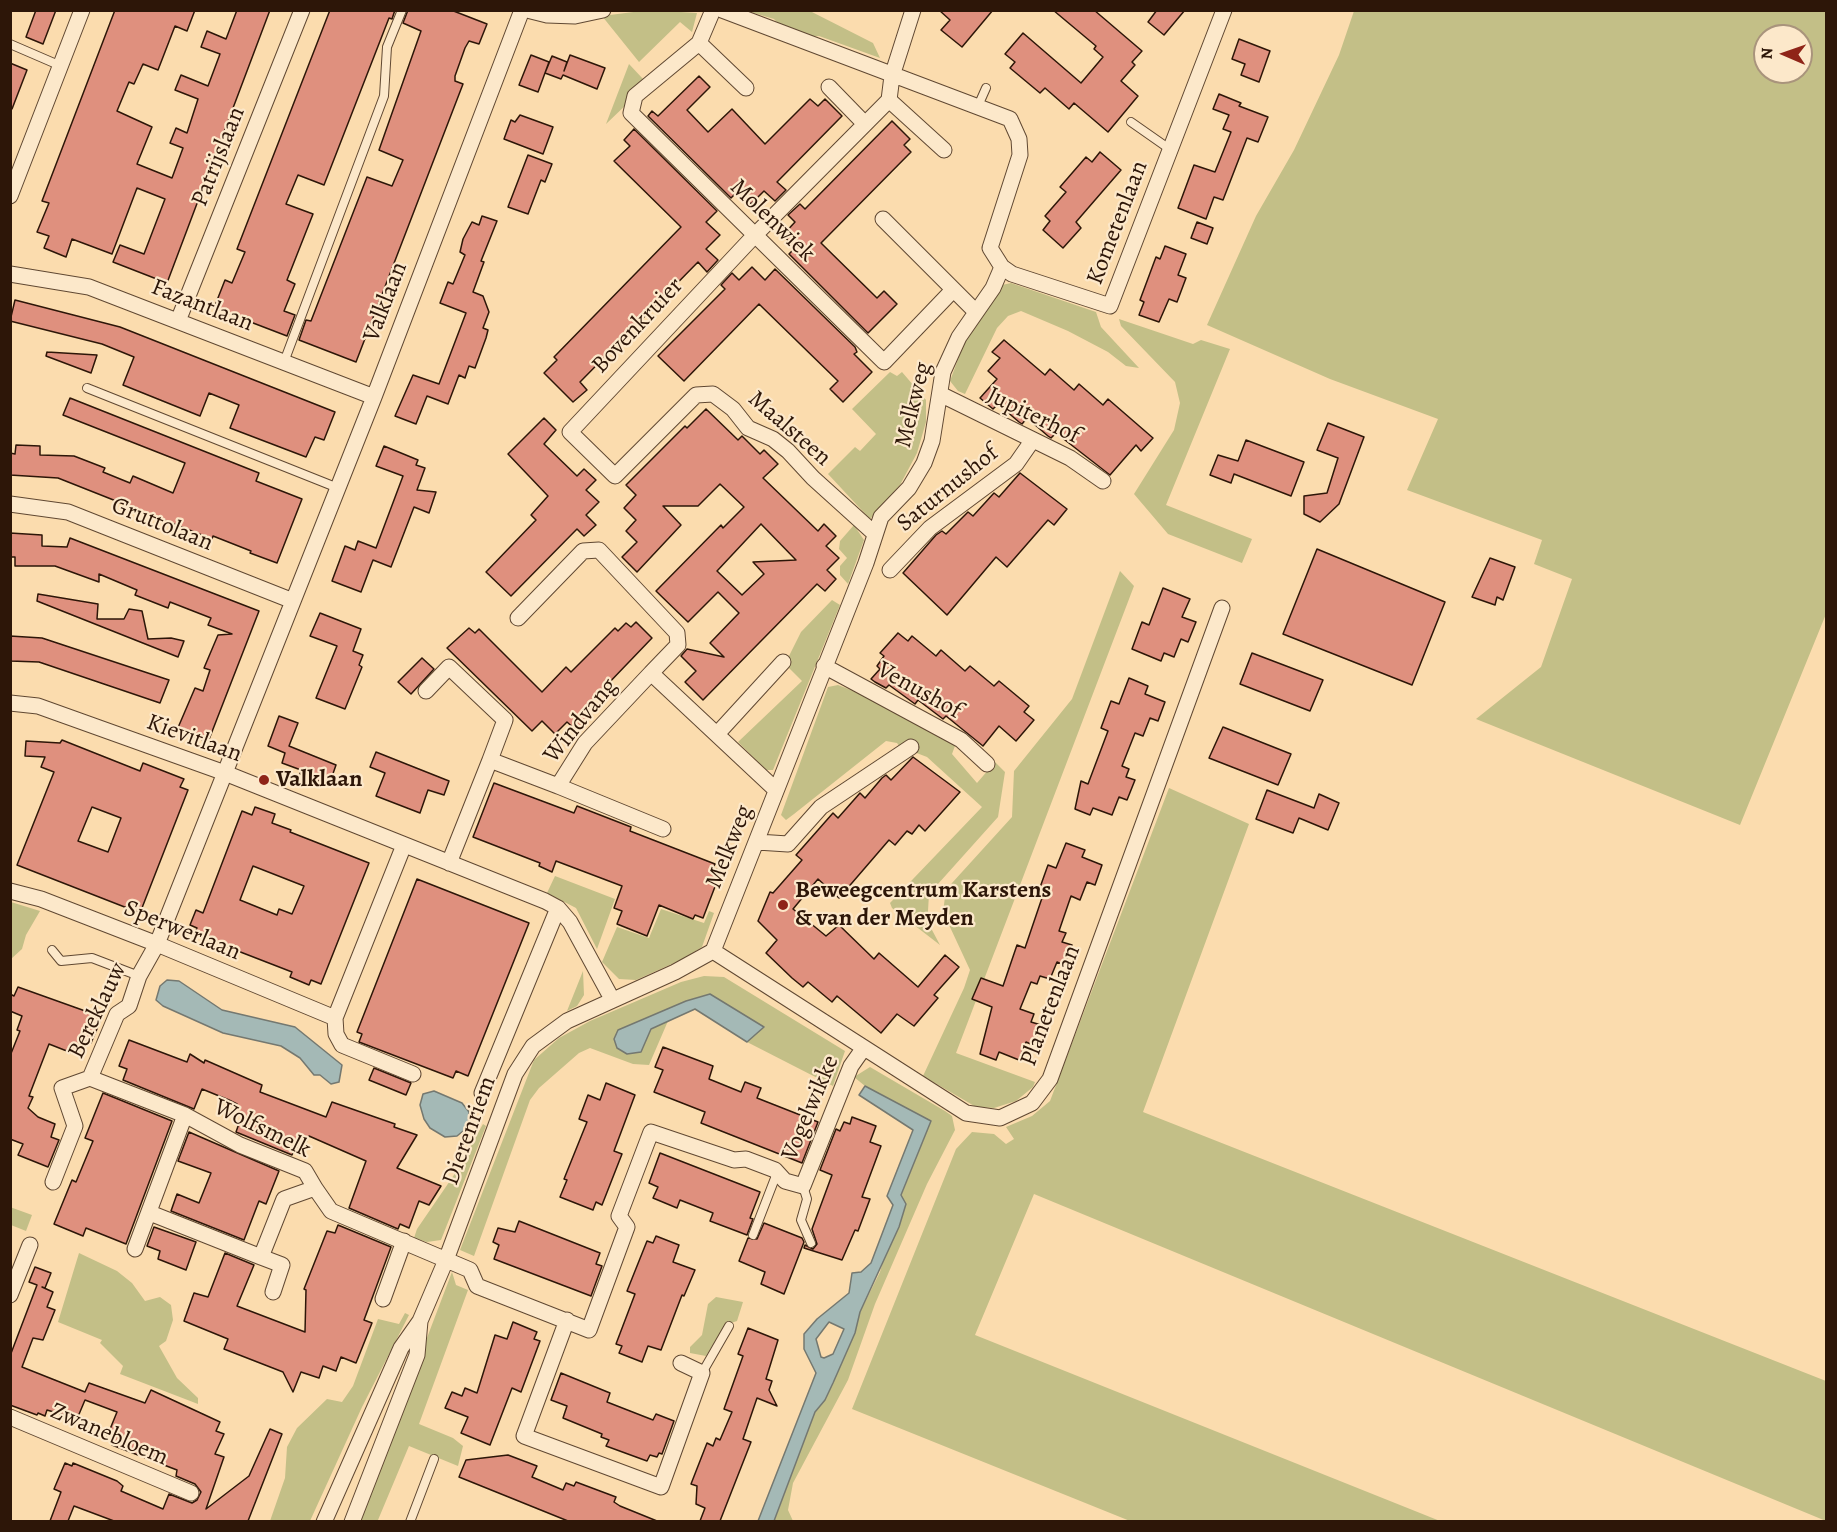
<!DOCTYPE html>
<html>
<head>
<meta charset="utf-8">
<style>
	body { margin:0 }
	#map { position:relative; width:1837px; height:1532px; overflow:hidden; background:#fbdcae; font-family:Alegreya,serif }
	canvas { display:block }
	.frame { position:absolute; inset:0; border:12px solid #2d1608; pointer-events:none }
	.north { position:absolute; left:1753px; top:24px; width:60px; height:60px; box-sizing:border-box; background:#fce8ca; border:2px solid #a9947c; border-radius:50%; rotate:272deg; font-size:16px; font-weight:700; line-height:24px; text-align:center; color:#2d1608 }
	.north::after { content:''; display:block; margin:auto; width:21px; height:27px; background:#8f2418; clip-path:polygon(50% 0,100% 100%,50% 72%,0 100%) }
</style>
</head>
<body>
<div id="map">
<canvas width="1837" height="1532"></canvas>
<div class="frame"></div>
<div class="north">N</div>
</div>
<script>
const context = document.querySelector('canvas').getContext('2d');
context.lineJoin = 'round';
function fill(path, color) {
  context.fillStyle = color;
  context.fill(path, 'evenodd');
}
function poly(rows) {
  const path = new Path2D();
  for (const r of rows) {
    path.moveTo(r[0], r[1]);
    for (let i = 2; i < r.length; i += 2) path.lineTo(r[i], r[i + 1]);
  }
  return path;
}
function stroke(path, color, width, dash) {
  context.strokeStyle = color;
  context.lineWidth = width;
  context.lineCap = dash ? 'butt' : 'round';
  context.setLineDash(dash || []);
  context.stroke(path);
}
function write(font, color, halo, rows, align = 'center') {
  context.font = font + ' Alegreya,serif';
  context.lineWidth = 4.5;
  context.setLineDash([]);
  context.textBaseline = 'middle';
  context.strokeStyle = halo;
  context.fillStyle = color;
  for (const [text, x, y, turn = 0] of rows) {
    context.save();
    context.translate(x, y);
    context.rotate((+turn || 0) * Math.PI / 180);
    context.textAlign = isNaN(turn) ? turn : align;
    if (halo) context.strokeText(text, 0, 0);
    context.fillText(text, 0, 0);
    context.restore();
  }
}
fill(poly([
	[649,10,697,13,692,32,680,22,639,62,602,16],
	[747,11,810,11,873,43,880,58,819,36,808,37,782,28,774,19],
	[1354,11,1826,11,1826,614,1740,825,1476,719,1541,667,1572,579,1534,564,1542,540,1407,490,1438,419,1330,379,1207,325,1256,216,1294,150,1339,55],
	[1765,36,1801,36,1801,72,1765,72],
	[629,64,644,80,628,103,606,124],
	[1011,283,1096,312,1101,327,1139,368,1126,366,1108,352,1068,331,1021,311,1008,316,997,328,965,394,958,391,950,381,964,343,1002,285],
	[1119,319,1193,344,1201,340,1230,349,1166,505,1252,539,1242,563,1168,534,1134,494,1174,430,1180,403,1175,382,1121,326],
	[890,372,897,376,902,372,926,400,926,422,917,453,900,485,870,519,828,474,855,447,860,451,876,434,852,409],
	[854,525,864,540,848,584,840,575,840,566,847,558,839,549,840,541],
	[1120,571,1134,586,956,1053,1035,1082,1033,1087,1016,1101,994,1108,976,1107,923,1076,964,988,970,970,943,912,945,897,952,883,1012,817,1014,771,1072,699],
	[832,600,840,605,773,770,766,770,738,742,802,681,785,664,801,632],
	[838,685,864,695,956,743,952,754,977,783,995,762,1005,772,998,817,929,894,928,911,932,930,940,945,892,908,890,903,982,807,927,757,914,752,904,753,897,743,886,741,794,814,786,820,781,815,828,687],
	[1169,788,1249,824,1143,1112,1826,1381,1826,1521,1034,1194,975,1335,1440,1521,1130,1521,852,1409,956,1149,972,1132,994,1134,1006,1144,1014,1139,1006,1127,1032,1116,1050,1101],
	[555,876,615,899,597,949,576,908,547,893],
	[11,902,40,911,26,935,22,949,11,959],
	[661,909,704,923,709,911,714,913,702,947,683,959,636,980,619,979,602,962,617,927,649,938],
	[583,971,584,995,577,1006,567,1011],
	[704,976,724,977,845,1051,833,1086,747,1042,763,1027,710,994,618,1030,651,1029,668,1021,649,1065,633,1064,590,1048,579,1053,539,1088,530,1100,474,1256,460,1250,534,1060,559,1038,590,1021,681,982],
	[870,1067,945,1111,952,1116,955,1130,927,1184,875,1304,848,1380,793,1483,788,1510,793,1521,774,1522,815,1411,825,1400,833,1383,855,1333,860,1312,880,1272,901,1196,931,1121,865,1086,854,1077],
	[483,1124,486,1126,441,1240,427,1242,414,1238,417,1229,456,1172],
	[10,1207,32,1215,26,1231,11,1225],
	[79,1253,117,1271,132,1283,145,1301,160,1297,171,1305,173,1320,166,1341,159,1346,177,1378,198,1398,198,1404,120,1374,123,1366,100,1343,102,1340,58,1322],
	[452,1272,456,1285,468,1290,419,1424,453,1438,463,1446,458,1466,409,1446,378,1520,380,1521,357,1522],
	[716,1297,743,1302,737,1321,725,1325,706,1356,690,1353,690,1347,702,1335,708,1304],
	[405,1313,409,1315,362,1407,310,1521,270,1521,285,1478,287,1447,297,1428,327,1399,342,1402,353,1386,378,1319,399,1324]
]), '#c3bf87');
const water = poly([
	[167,980,179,981,222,1010,295,1027,342,1065,339,1082,331,1084,320,1075,314,1075,300,1058,281,1046,223,1033,163,1006,156,1000,160,986,167,980],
	[710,994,764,1027,747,1042,695,1009,651,1029,641,1052,627,1054,617,1048,614,1039,618,1030,686,1001,710,994],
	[865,1086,931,1121,901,1195,906,1204,899,1227,860,1312,855,1333,833,1383,825,1400,815,1412,774,1521,758,1521,816,1373,804,1349,804,1334,817,1319,849,1293,852,1273,861,1272,871,1263,893,1205,887,1196,913,1130,859,1095,865,1086],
	[829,1322,844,1329,833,1354,824,1358,821,1357,816,1339,829,1322],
	[434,1091,462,1103,469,1112,468,1127,457,1136,445,1137,430,1128,424,1119,420,1105,423,1094,434,1091]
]);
fill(water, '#a4b9b6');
stroke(water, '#747870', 1.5);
const building = poly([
	[36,10,56,10,43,44,26,37,36,10],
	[115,10,195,10,187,31,175,26,158,70,143,64,134,84,129,82,117,111,152,127,137,164,172,178,183,148,170,143,176,128,187,133,198,99,175,90,181,75,208,86,220,54,201,47,207,31,226,39,237,10,270,10,167,283,113,262,120,245,144,254,165,199,137,188,112,254,72,239,66,257,44,248,49,236,37,232,49,203,42,201,115,10],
	[330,10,395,10,392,19,389,18,324,185,298,175,286,204,313,214,287,280,295,284,284,311,295,315,287,336,214,308,225,280,232,283,245,252,237,249,330,10],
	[408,10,451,10,487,24,479,44,469,41,465,48,455,76,455,81,463,84,356,362,299,340,306,320,311,321,367,177,392,186,403,160,379,150,421,31,403,23,408,10],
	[939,10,993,10,962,47,941,30,950,20,939,10],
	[1053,10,1094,10,1142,51,1132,62,1135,65,1121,81,1138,96,1108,132,1074,103,1069,109,1045,88,1040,93,1010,68,1015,62,1005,54,1023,33,1081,83,1103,57,1094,49,1096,46,1053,10],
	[1157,10,1185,10,1164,35,1148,22,1157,10],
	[1239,39,1270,51,1259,82,1241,75,1245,64,1232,59,1239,39],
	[531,55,549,62,538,92,519,85,531,55],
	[570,55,605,68,597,89,563,75,561,79,545,73,552,56,567,62,564,71,570,55],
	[10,63,27,70,12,109,10,109,10,63],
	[699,76,710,87,687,110,708,132,732,109,765,144,810,99,818,106,825,99,842,116,777,182,786,190,775,201,764,191,751,204,738,191,731,198,648,116,652,111,658,116,699,76],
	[1219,94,1241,103,1239,106,1268,117,1258,142,1247,138,1223,200,1214,197,1206,219,1178,208,1194,165,1215,172,1231,132,1223,129,1229,115,1213,109,1219,94],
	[520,115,553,127,543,154,504,139,511,120,515,122,520,115],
	[892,121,910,139,904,145,911,152,821,243,877,298,884,291,897,304,868,333,789,254,795,248,783,235,795,222,788,215,800,204,805,209,892,121],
	[634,129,717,211,706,222,720,235,706,249,718,260,707,272,698,262,580,382,587,390,573,402,544,373,557,360,554,357,681,227,614,161,630,146,624,140,634,129],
	[1100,152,1121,170,1076,222,1081,228,1063,248,1043,230,1050,221,1045,216,1066,192,1060,187,1086,157,1092,162,1100,152],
	[528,155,552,164,545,182,541,180,528,214,508,207,528,155],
	[482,216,497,221,481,261,484,262,473,292,483,296,489,312,483,328,488,330,486,338,475,368,469,366,465,378,459,375,448,404,427,396,416,424,395,416,413,375,439,384,466,313,440,303,448,282,453,284,465,255,460,252,463,239,472,222,479,225,482,216],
	[1197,222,1213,228,1207,244,1191,238,1197,222],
	[1165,246,1186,254,1178,275,1186,278,1177,302,1169,299,1159,322,1139,315,1144,302,1140,300,1156,257,1160,259,1165,246],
	[752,267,765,280,775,269,855,347,857,352,854,354,872,372,843,402,830,389,838,381,759,304,684,381,658,356,725,289,721,285,732,273,739,280,752,267],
	[15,300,120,327,335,412,324,440,315,437,306,457,230,428,239,405,209,393,200,416,123,385,134,357,102,344,10,321,15,300],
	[1004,340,1045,375,1050,369,1074,390,1079,384,1103,405,1108,399,1153,438,1141,451,1136,445,1110,475,1056,433,1051,438,1048,436,1027,418,1022,424,1019,422,998,404,993,409,980,398,997,379,988,371,1000,358,992,352,1004,340],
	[47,352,97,355,91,373,46,356,47,352],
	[70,398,259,473,256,481,302,499,277,563,250,553,251,551,213,536,212,539,58,478,10,475,10,453,15,454,16,445,40,446,40,455,74,456,105,468,103,472,130,483,133,476,173,493,185,463,63,415,70,398],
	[706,409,738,440,742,436,760,454,764,450,778,464,763,478,818,531,824,524,836,536,826,546,839,558,827,570,836,579,825,591,817,584,703,700,685,682,696,671,681,656,687,649,724,657,710,643,739,613,718,592,688,622,656,591,721,525,723,528,744,507,720,484,698,506,663,506,681,525,637,572,622,557,637,542,626,531,636,520,624,508,636,495,626,485,685,426,687,428,706,409],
	[761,524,796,560,753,562,764,574,742,595,717,571,761,524],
	[544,418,556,430,544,444,577,476,584,469,596,480,586,490,599,502,586,515,596,525,584,536,577,529,511,596,486,572,536,520,531,515,548,496,508,454,544,418],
	[1328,423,1364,437,1339,504,1320,522,1304,514,1304,496,1327,493,1338,458,1317,450,1328,423],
	[1246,440,1304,462,1291,496,1234,474,1231,483,1210,475,1218,455,1238,461,1246,440],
	[384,446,418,460,416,465,425,468,417,490,436,492,429,513,414,507,391,567,373,560,361,592,332,581,345,546,355,550,358,541,376,548,403,476,376,466,384,446],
	[1020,473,1067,509,1054,525,1048,520,1007,567,996,557,947,615,903,573,936,535,942,531,946,534,968,512,973,516,994,493,999,497,1020,473],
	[10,533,42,535,42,546,67,547,70,538,259,611,208,742,177,730,195,688,203,691,210,670,204,668,218,635,232,634,208,625,211,618,170,602,168,608,135,595,137,590,99,574,99,582,55,566,15,566,15,557,10,557,10,533],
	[1317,549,1445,602,1412,685,1283,634,1317,549],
	[1490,558,1515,567,1503,600,1497,597,1495,605,1472,597,1490,558],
	[1163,588,1190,599,1182,617,1196,622,1188,642,1181,639,1174,657,1164,653,1161,661,1132,649,1142,622,1149,625,1163,588],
	[38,594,98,604,97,619,124,619,129,609,142,611,148,639,171,638,184,641,178,657,37,601,38,594],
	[320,613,361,629,353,651,363,655,359,665,362,667,345,709,316,698,337,646,310,636,320,613],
	[636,622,652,638,580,713,588,720,577,731,567,722,555,734,542,721,532,731,447,648,469,628,475,633,479,629,542,692,566,667,571,672,615,628,618,631,626,623,631,627,636,622],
	[898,633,908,641,912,636,936,656,941,650,965,671,970,666,994,686,999,681,1029,706,1024,712,1034,720,1016,741,999,726,983,746,946,716,943,719,918,700,915,704,889,685,886,688,875,682,871,679,880,669,877,666,884,656,880,653,898,633],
	[10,636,42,638,169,680,160,703,39,662,10,661,10,636],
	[1252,653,1323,680,1310,711,1240,684,1252,653],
	[422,658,434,669,411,694,398,682,422,658],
	[1129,678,1148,686,1145,694,1165,702,1158,721,1150,718,1143,736,1135,733,1122,766,1129,769,1126,777,1135,780,1127,800,1119,797,1112,815,1093,808,1090,815,1075,809,1081,781,1088,784,1108,731,1101,728,1111,701,1119,704,1129,678],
	[279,716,298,723,289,746,336,765,329,785,300,774,301,770,282,763,285,753,268,746,279,716],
	[1223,727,1291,754,1278,785,1209,758,1223,727],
	[62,740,140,771,143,763,184,779,180,787,188,790,140,913,17,865,54,772,41,767,45,757,25,756,26,741,60,743,62,740],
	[92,807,121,818,108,852,78,841,92,807],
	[376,752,449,781,444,795,428,790,420,813,376,796,385,773,370,767,376,752],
	[913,757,960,792,925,831,919,825,912,834,907,831,895,845,889,840,839,898,818,879,793,909,826,936,839,925,874,959,879,953,918,987,945,955,959,967,934,995,938,998,914,1026,897,1014,881,1033,837,996,832,1002,808,982,803,987,792,978,766,953,777,940,758,921,770,892,773,893,802,860,796,855,833,813,838,818,860,793,865,798,882,778,886,775,891,780,913,757],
	[494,783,574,813,577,806,631,827,630,831,715,864,713,868,721,871,703,918,695,915,693,919,659,905,647,936,617,924,622,911,614,908,622,886,556,861,552,872,539,866,540,863,473,837,494,783],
	[1267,790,1314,808,1319,794,1339,803,1328,830,1299,818,1293,833,1256,819,1267,790],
	[255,807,275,814,272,823,291,830,290,832,369,863,321,984,311,980,309,985,290,977,292,972,194,934,197,928,190,925,196,910,203,913,242,811,252,815,255,807],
	[253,866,304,886,292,914,279,909,277,915,240,900,253,866],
	[1066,843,1085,850,1082,857,1102,865,1095,885,1087,882,1080,900,1071,896,1059,931,1066,933,1062,942,1072,945,1064,965,1057,962,1050,979,1040,976,1037,984,1031,982,1020,1009,1034,1014,1031,1022,1041,1025,1033,1045,1026,1042,1019,1060,999,1052,996,1060,980,1054,992,1007,972,999,981,978,1003,986,1017,945,1025,948,1043,895,1038,893,1048,865,1056,868,1066,843],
	[417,879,529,923,468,1076,456,1071,453,1078,359,1042,362,1034,357,1032,417,879],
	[18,987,102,1017,91,1043,83,1040,77,1055,49,1044,29,1096,33,1097,28,1108,38,1117,55,1124,51,1137,59,1140,48,1167,18,1155,23,1144,10,1139,10,1056,20,1031,17,1030,22,1016,10,1011,10,994,14,996,18,987],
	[129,1040,187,1062,190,1054,204,1063,205,1060,262,1085,260,1092,326,1117,332,1102,395,1124,394,1127,417,1135,397,1168,441,1186,429,1205,419,1201,409,1228,400,1224,398,1229,349,1208,366,1161,309,1136,303,1149,296,1146,292,1155,236,1132,242,1115,234,1112,237,1104,229,1100,202,1089,194,1109,123,1080,127,1069,119,1066,129,1040],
	[663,1047,713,1066,709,1079,741,1092,745,1082,761,1088,757,1098,818,1122,802,1163,701,1123,705,1112,654,1092,663,1070,655,1067,663,1047],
	[374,1068,411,1083,406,1095,369,1080,374,1068],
	[606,1083,635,1095,614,1151,622,1154,602,1205,596,1202,593,1210,560,1197,567,1180,564,1179,587,1122,579,1119,588,1095,600,1100,606,1083],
	[103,1093,172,1121,126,1244,86,1228,83,1236,54,1224,72,1180,76,1182,93,1141,85,1138,103,1093],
	[852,1117,876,1126,870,1142,881,1146,862,1197,870,1199,858,1231,855,1230,842,1260,804,1248,805,1245,813,1249,817,1244,812,1229,832,1175,820,1170,836,1129,840,1131,844,1122,850,1124,852,1117],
	[189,1132,279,1171,266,1204,259,1201,244,1240,171,1211,177,1194,199,1203,211,1173,178,1161,189,1132],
	[660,1153,760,1192,750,1218,753,1219,747,1235,710,1221,713,1213,680,1200,677,1208,653,1198,658,1187,649,1183,660,1153],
	[519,1221,600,1253,596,1264,602,1266,591,1296,494,1259,499,1245,493,1242,498,1228,515,1232,519,1221],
	[764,1223,802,1238,804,1242,784,1294,761,1284,765,1272,739,1261,748,1238,757,1239,764,1223],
	[338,1225,391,1247,364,1320,372,1323,356,1363,341,1357,336,1371,323,1366,319,1378,301,1372,293,1392,283,1372,224,1349,228,1339,184,1321,194,1293,208,1297,225,1253,254,1265,237,1306,305,1332,306,1290,304,1289,327,1231,335,1233,338,1225],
	[154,1227,196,1242,186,1270,158,1259,160,1251,147,1246,154,1227],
	[656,1236,679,1245,673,1262,695,1270,684,1296,682,1295,661,1350,648,1346,642,1362,619,1353,622,1346,616,1344,635,1294,627,1291,647,1241,653,1243,656,1236],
	[35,1267,51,1273,45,1288,42,1287,53,1292,47,1307,55,1310,43,1340,33,1338,22,1367,85,1392,89,1383,145,1403,151,1390,220,1422,216,1431,224,1434,215,1454,224,1457,206,1509,249,1476,270,1429,282,1434,248,1521,114,1521,74,1506,68,1521,50,1521,61,1492,54,1489,65,1463,72,1466,73,1463,117,1481,123,1486,121,1491,163,1509,169,1494,192,1503,197,1500,201,1492,195,1484,176,1476,177,1470,112,1445,113,1442,106,1439,117,1412,85,1400,77,1419,47,1410,45,1416,38,1413,37,1415,10,1405,10,1356,37,1285,29,1282,35,1267],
	[513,1322,537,1332,534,1339,540,1341,521,1392,512,1388,490,1445,461,1433,468,1417,445,1408,452,1392,462,1396,465,1388,477,1393,495,1335,507,1339,513,1322],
	[748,1328,778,1340,766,1379,772,1381,769,1390,777,1406,757,1398,743,1439,751,1442,720,1521,700,1521,705,1508,696,1504,697,1486,691,1484,707,1443,713,1446,716,1438,720,1440,732,1412,724,1409,743,1356,738,1354,748,1328],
	[561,1373,610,1393,607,1402,653,1420,656,1414,674,1421,662,1454,659,1453,657,1457,650,1455,647,1461,606,1446,609,1440,601,1437,602,1434,563,1418,567,1406,551,1400,561,1373],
	[508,1455,537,1466,532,1477,563,1490,566,1483,574,1486,576,1482,616,1497,614,1502,620,1506,657,1521,568,1521,459,1477,466,1460,508,1455]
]);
fill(building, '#df907e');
stroke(building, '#2d1608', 1.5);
const service = poly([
	[10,44,61,66],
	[978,106,986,88],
	[1131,122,1171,150],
	[284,362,384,96,387,47,402,10],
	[87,388,338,488],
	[52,950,61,961,92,958,139,976],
	[803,1186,807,1199,801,1220,811,1243],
	[753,1235,777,1173],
	[702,1373,729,1326],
	[410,1522,434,1459]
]);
const minor = poly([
	[527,10,547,15,575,16,603,10],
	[713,10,699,43,635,96,631,113,884,362,953,290],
	[699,43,746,88],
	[829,87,864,123],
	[889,100,944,150],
	[10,196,82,10],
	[883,219,975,311],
	[1002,267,1012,274,1110,306,1224,10],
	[10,274,89,287,374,397],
	[178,321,302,10],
	[940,394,1070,458,1103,481],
	[10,504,68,512,293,601],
	[875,534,813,478,788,451,773,439,748,428,733,409,713,394,696,395,615,476,570,432,754,236,889,100,892,76,913,10],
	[890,570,930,528,1016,464,1032,441],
	[518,618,583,551,599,550,677,633,678,645,651,673],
	[824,666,961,740,987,764],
	[426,691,449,667,505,720,490,760,558,786,585,743,651,673,776,790],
	[10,703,38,706,225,773,545,901,558,908,570,922,612,999],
	[718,733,783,662],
	[558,786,663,829],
	[757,842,788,844,821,807,911,747],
	[404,845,335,1018,336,1034,342,1045,413,1074],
	[449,863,490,760],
	[10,891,41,899,157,944,335,1018],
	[713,951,866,563,881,517,909,488,924,463,932,441,943,372,959,337,993,288,1002,267,990,248,1020,155,1019,139,1010,119,722,10],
	[713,951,966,1113,1000,1118,1032,1103,1050,1079,1222,608],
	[90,1078,185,1115,240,1145,305,1171,315,1188],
	[482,1093,558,908],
	[53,1182,75,1126,62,1088,90,1078,117,1014,129,1006,139,976,157,944,374,397,522,10],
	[150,1213,261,1257],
	[135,1249,185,1115],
	[273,1292,282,1265,261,1257,284,1199,315,1188,331,1211,470,1270,477,1286,589,1330,627,1227,619,1216,651,1132,734,1160,746,1159,775,1170,785,1181,803,1186,851,1066,863,1049],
	[10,1295,30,1245],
	[383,1299,404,1241],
	[567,1320,524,1436,661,1487,702,1373,681,1363],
	[10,1417,191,1493],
	[324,1522,401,1348,420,1321,446,1260,515,1074,533,1046,567,1021,675,972,713,951],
	[352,1522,417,1355,420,1321]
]);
stroke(service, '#604832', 10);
stroke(minor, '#604832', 17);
stroke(service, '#fce8ca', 8);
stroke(minor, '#fce8ca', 15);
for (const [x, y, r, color] of [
	[264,780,6,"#8f2418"],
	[783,905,6,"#8f2418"]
]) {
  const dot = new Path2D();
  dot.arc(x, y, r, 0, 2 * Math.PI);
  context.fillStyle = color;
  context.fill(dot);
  stroke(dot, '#fce8ca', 2);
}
write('24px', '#2d1608', '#fce8ca', [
	["Patrijslaan",219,157,-68],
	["Molenwiek",772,221,44],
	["Kometenlaan",1118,223,-69],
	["Valklaan",386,302,-69],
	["Fazantlaan",202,306,21],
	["Bovenkruier",638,326,-47],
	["Melkweg",914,405,-76],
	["Jupiterhof",1033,416,26],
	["Maalsteen",789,429,41],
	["Saturnushof",948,489,-39],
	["Gruttolaan",162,525,22],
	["Venushof",919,691,29],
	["Windvang",581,721,-51],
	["Kievitlaan",194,739,20],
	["Melkweg",730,847,-68],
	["Sperwerlaan",182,931,22],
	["Planetenlaan",1051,1006,-69],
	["Bereklauw",98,1011,-64],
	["Vogelwikke",811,1108,-67],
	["Wolfsmelk",262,1129,26],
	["Dierenriem",470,1131,-70],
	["Zwanebloem",109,1435,23]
]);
write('bold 24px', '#2d1608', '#fce8ca', [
	["Valklaan",276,780],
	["Beweegcentrum Karstens",795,891],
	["& van der Meyden",795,919]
], 'left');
</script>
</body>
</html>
